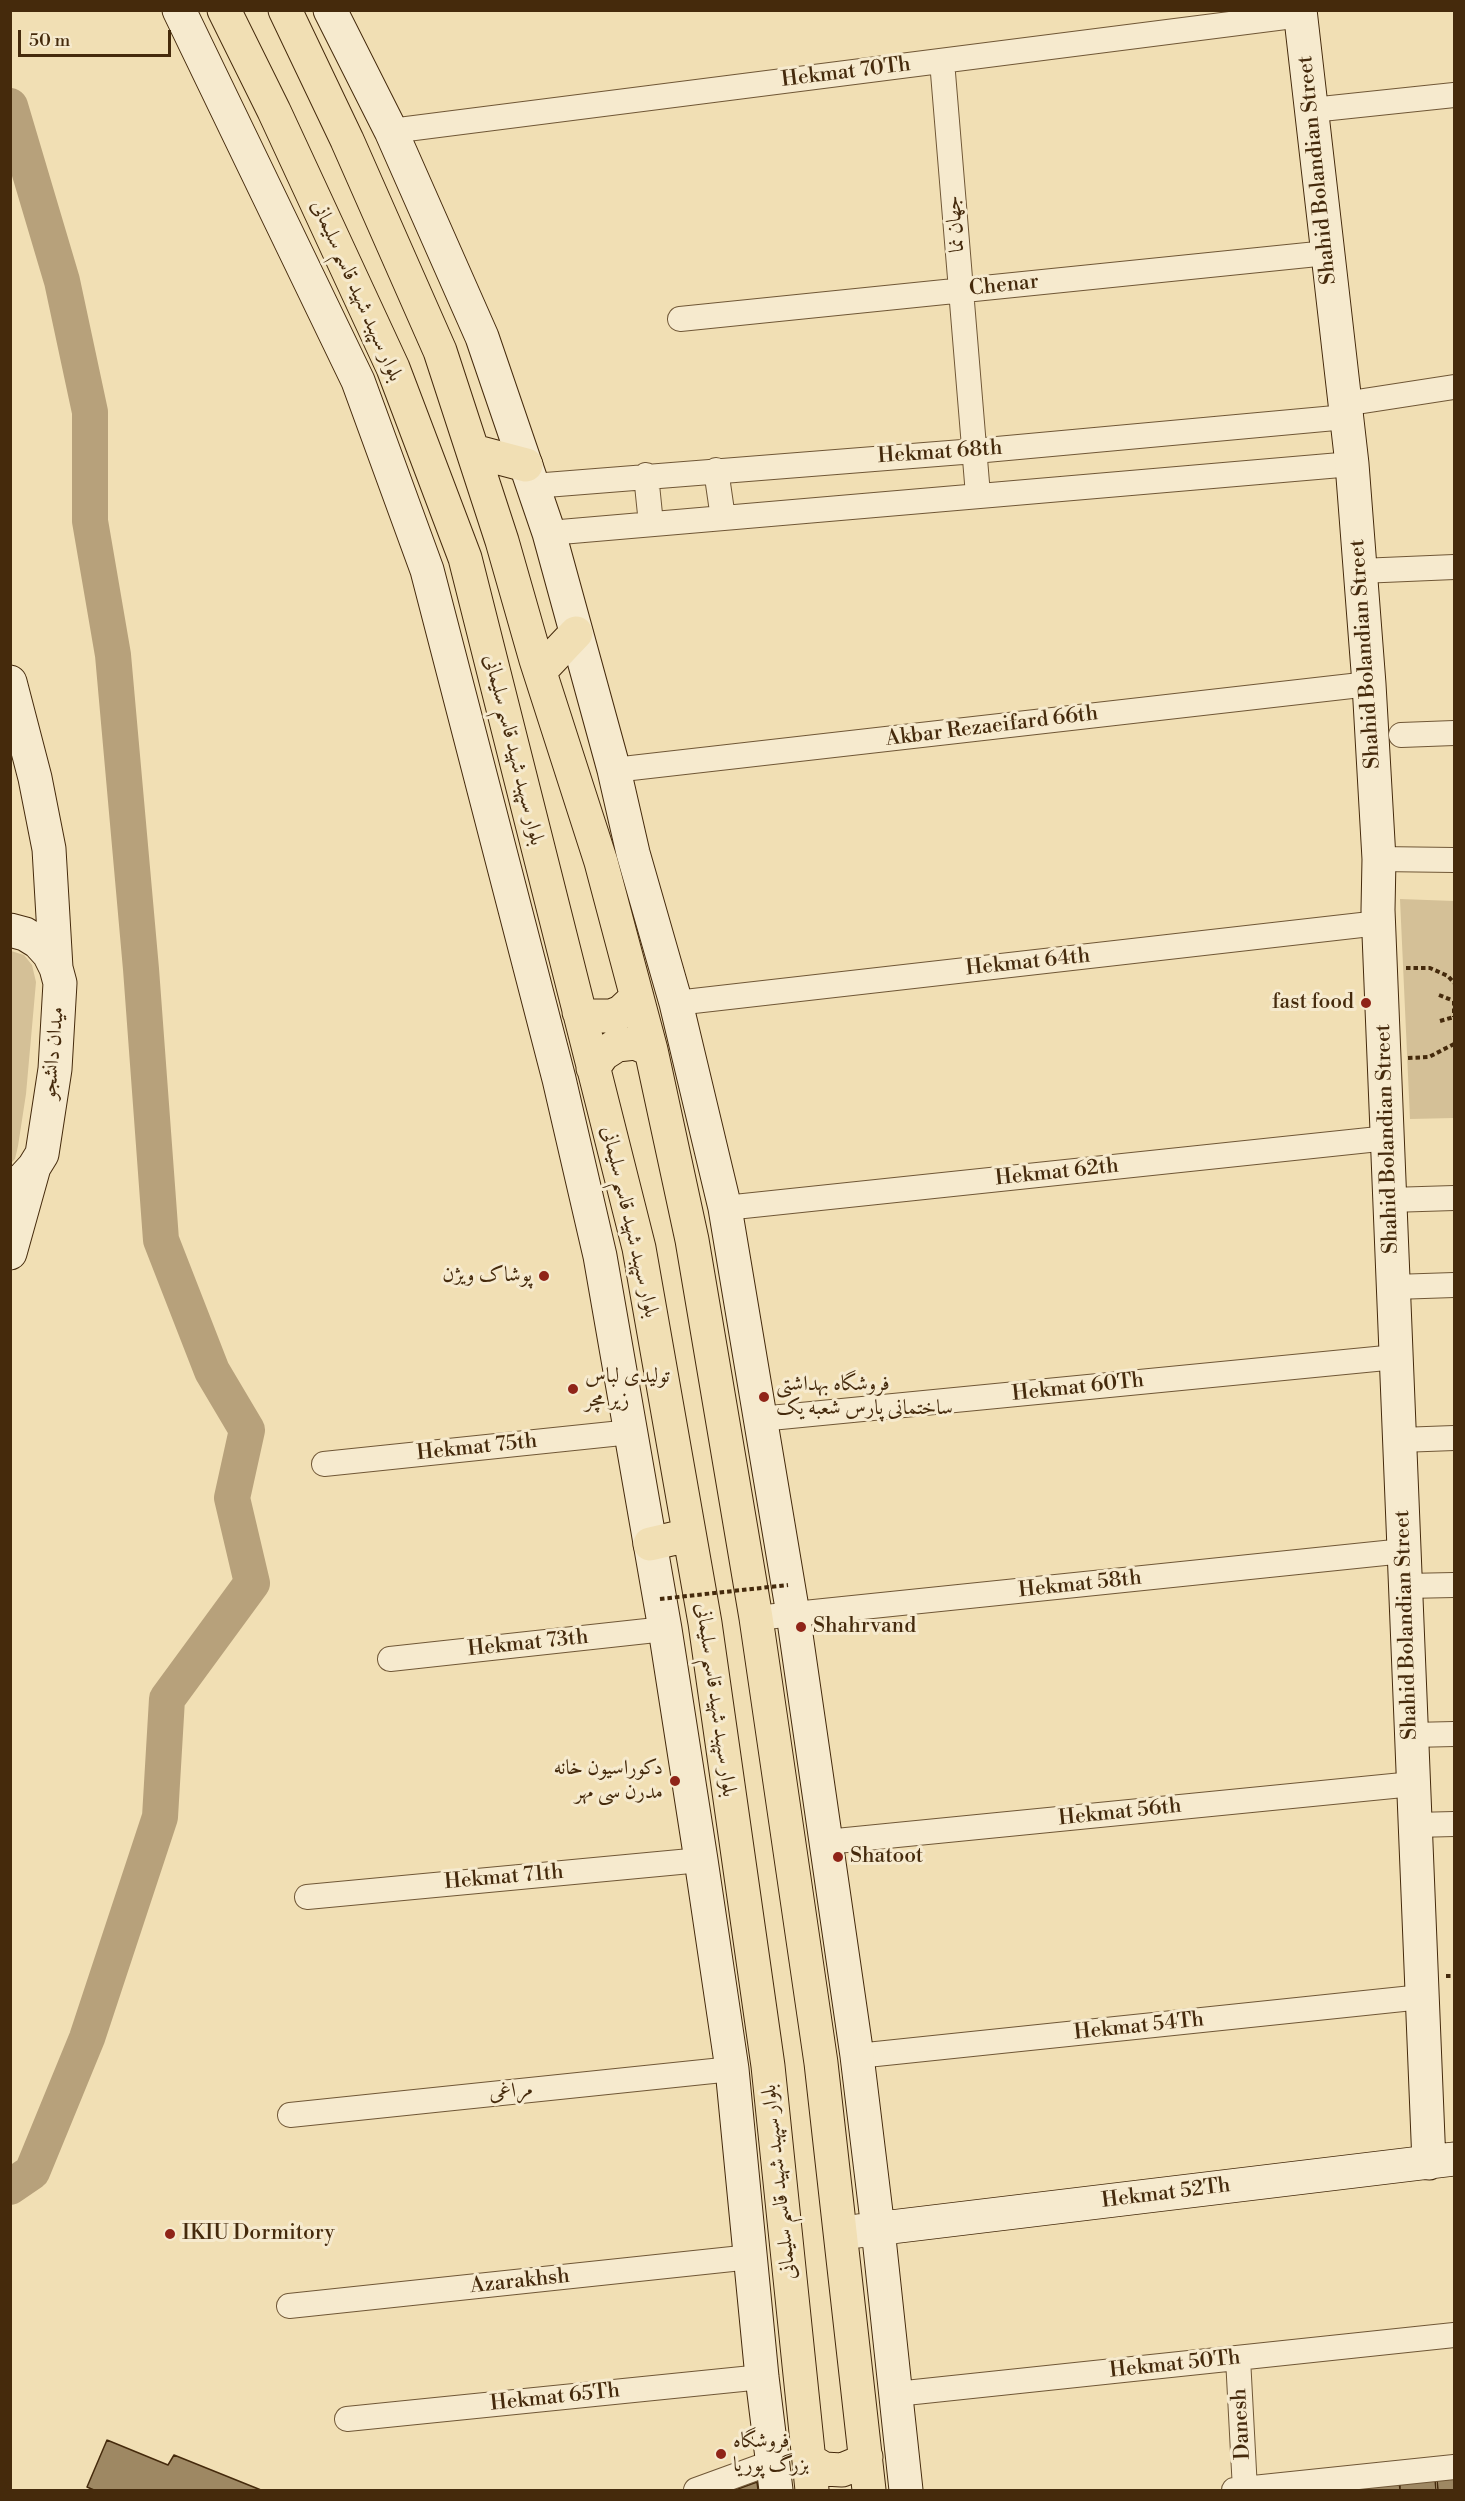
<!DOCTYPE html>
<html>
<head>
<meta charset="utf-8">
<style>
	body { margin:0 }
	#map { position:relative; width:1465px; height:2501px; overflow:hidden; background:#f1dfb4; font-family:"Libre Bodoni",serif }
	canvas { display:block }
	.frame { position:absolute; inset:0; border:12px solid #452a0c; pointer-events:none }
	.scale { position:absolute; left:18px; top:30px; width:153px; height:27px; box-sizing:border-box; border:3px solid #452a0c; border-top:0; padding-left:8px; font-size:18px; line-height:21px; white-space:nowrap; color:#452a0c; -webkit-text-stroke:4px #f6eace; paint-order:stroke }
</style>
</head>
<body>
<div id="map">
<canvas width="1465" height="2501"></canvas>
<div class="frame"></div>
<div class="scale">50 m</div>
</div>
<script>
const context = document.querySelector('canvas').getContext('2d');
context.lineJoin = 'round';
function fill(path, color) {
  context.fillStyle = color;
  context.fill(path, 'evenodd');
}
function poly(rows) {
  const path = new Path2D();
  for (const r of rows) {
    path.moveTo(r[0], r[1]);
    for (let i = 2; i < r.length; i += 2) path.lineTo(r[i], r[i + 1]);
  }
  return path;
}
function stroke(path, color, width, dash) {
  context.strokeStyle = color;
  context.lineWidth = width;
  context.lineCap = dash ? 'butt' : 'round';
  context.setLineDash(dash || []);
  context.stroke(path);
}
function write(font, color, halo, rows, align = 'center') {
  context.font = font + ' "Libre Bodoni",Amiri,serif';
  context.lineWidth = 6;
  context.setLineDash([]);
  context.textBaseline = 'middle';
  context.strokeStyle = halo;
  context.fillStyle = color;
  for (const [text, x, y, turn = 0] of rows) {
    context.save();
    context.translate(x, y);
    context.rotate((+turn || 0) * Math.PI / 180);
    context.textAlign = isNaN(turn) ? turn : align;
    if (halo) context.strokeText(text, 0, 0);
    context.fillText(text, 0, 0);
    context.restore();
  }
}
fill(poly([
	[1400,899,1454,901,1454,1118,1410,1119],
	[11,951,24,955,32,965,36,982,26,1094,18,1146,15,1159,11,1163]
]), '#d4c097');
stroke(poly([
	[10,106,62,281,90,412,90,521,113,655,141,969,161,1240,212,1371,247,1430,232,1498,252,1583,167,1699,160,1817,87,2038,32,2172,10,2187]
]), '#b7a17b', 36);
const building = poly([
	[107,2440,168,2465,174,2455,261,2490,94,2490,87,2487,107,2440],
	[1435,2479,1436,2490,1400,2490,1400,2482,1435,2479],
	[1454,2479,1454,2490,1438,2490,1437,2480,1454,2479],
	[1399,2481,1400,2490,1364,2490,1363,2483,1399,2481],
	[757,2482,758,2490,735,2490,757,2482]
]);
fill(building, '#9e8863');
stroke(building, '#452a0c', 1.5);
const street = poly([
	[942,61,978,495],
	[1312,110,1454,95],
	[391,131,1301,15],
	[680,319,1327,253],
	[1344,404,1454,387],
	[716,470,723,518],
	[646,475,651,524],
	[533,486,975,451,1346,417],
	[549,533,1352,464],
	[1360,571,1454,567],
	[1401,735,1454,733],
	[614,770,1369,684],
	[1379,859,1454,860],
	[676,1003,1379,923],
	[1390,1200,1454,1198],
	[725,1208,1388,1138],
	[1394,1287,1454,1285],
	[760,1419,1396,1357],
	[1400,1440,1454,1438],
	[324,1464,631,1432],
	[1406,1586,1454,1585],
	[756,1618,1404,1551],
	[390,1659,665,1629],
	[1412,1735,1454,1734],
	[1415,1825,1454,1824],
	[826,1842,1413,1784],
	[307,1897,701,1860],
	[857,2056,1422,1997],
	[290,2115,732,2069],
	[289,2306,751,2257],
	[1238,2358,1245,2490],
	[896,2394,1454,2335],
	[347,2419,762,2377],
	[696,2490,773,2462],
	[1234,2490,1454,2467]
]);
const secondary = poly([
	[179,10,358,381,427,570,559,1079,600,1256,665,1629,701,1860,732,2069,762,2377,776,2490],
	[330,10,391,131,482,337,549,533,614,770,633,853,676,1003,725,1208,793,1614,857,2056,878,2229,906,2490],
	[1300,10,1352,464,1369,684,1379,859,1378,910,1429,2163],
	[10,682,35,778,49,849,56,968],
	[10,930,25,934,38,942,49,954,56,968,60,983,55,1069,42,1154,34,1167,23,1179,10,1186],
	[10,1253,34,1167],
	[858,2231,1454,2159]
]);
const primary = poly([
	[224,10,274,111,393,368,465,558,639,1248,705,1623,768,2066,812,2490],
	[285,10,347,140,440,351,502,541,536,660,601,862,651,1050,692,1240,756,1618,821,2063,869,2490],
	[473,451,526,465],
	[540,671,576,633],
	[579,1012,589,1016,611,1016,621,1012,637,997],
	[593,1068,603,1054,617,1045,635,1043,651,1050],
	[650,1544,689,1535],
	[809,2460,824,2469,842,2470,859,2463,866,2457]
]);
stroke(street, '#705736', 26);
stroke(secondary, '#452a0c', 35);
stroke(primary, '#452a0c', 35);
stroke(poly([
	[1406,968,1430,968,1448,976,1454,983],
	[1439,995,1454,1001],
	[1454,1001,1454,1017],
	[1440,1021,1454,1017],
	[1408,1058,1429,1057,1454,1044],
	[1446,1976,1454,1976]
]), '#452a0c', 4, [4.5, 3]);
stroke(street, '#f6eace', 24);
stroke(secondary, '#f6eace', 33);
stroke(primary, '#f1dfb4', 33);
stroke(poly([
	[660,1599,788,1585]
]), '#452a0c', 4, [4.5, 3]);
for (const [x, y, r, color] of [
	[1366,1003,6,"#8f2418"],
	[544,1276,6,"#8f2418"],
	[573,1389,6,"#8f2418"],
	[764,1397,6,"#8f2418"],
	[801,1627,6,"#8f2418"],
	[675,1781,6,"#8f2418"],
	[838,1857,6,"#8f2418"],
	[170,2234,6,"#8f2418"],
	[721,2454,6,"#8f2418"]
]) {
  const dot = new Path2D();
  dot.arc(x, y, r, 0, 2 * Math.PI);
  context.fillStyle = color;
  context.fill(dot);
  stroke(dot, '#f6eace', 2);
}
write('21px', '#452a0c', '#f6eace', [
	["Hekmat 70Th",846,73,-7],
	["Shahid Bolandian Street",1318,170,-96],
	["جهان نما",956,224,-95],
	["Chenar",1004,286,-6],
	["بلوار سپهبد شهید قاسم سلیمانی",356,291,66],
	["Hekmat 68th",940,453,-4],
	["Shahid Bolandian Street",1366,654,-94],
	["Akbar Rezaeifard 66th",992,727,-7],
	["بلوار سپهبد شهید قاسم سلیمانی",513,750,76],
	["Hekmat 64th",1028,963,-6],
	["میدان دانشجو",54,1053,-85],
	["Shahid Bolandian Street",1388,1139,-92],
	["Hekmat 62th",1057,1173,-6],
	["بلوار سپهبد شهید قاسم سلیمانی",629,1222,77],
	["Hekmat 60Th",1078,1388,-6],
	["Hekmat 75th",477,1448,-6],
	["Hekmat 58th",1080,1585,-6],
	["Shahid Bolandian Street",1407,1625,-92],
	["Hekmat 73th",528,1644,-6],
	["بلوار سپهبد شهید قاسم سلیمانی",715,1700,82],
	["Hekmat 56th",1120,1813,-6],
	["Hekmat 71th",504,1878,-5],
	["Hekmat 54Th",1139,2027,-6],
	["مراغی",511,2092,-6],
	["بلوار سپهبد شهید قاسم سلیمانی",780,2182,-96],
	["Hekmat 52Th",1166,2194,-7],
	["Azarakhsh",520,2282,-6],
	["Hekmat 50Th",1175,2365,-6],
	["Hekmat 65Th",555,2398,-6],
	["Danesh",1242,2424,-93]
]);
write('21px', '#452a0c', '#f6eace', [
	["fast food",1354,1003,"right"],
	["پوشاک ویژن",532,1276,"right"],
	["تولیدی لباس",585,1377],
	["زیر مچر",585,1401],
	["فروشگاه بهداشتی",776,1385],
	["ساختمانی پارس شعبه یک",776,1409],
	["Shahrvand",813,1627],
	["دکوراسیون خانه",663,1769,"right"],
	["مدرن سی مهر",663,1793,"right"],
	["Shatoot",850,1857],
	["IKIU Dormitory",182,2234],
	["فروشگاه",733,2442],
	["بزرگ پوریا",733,2466]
], 'left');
</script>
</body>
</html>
